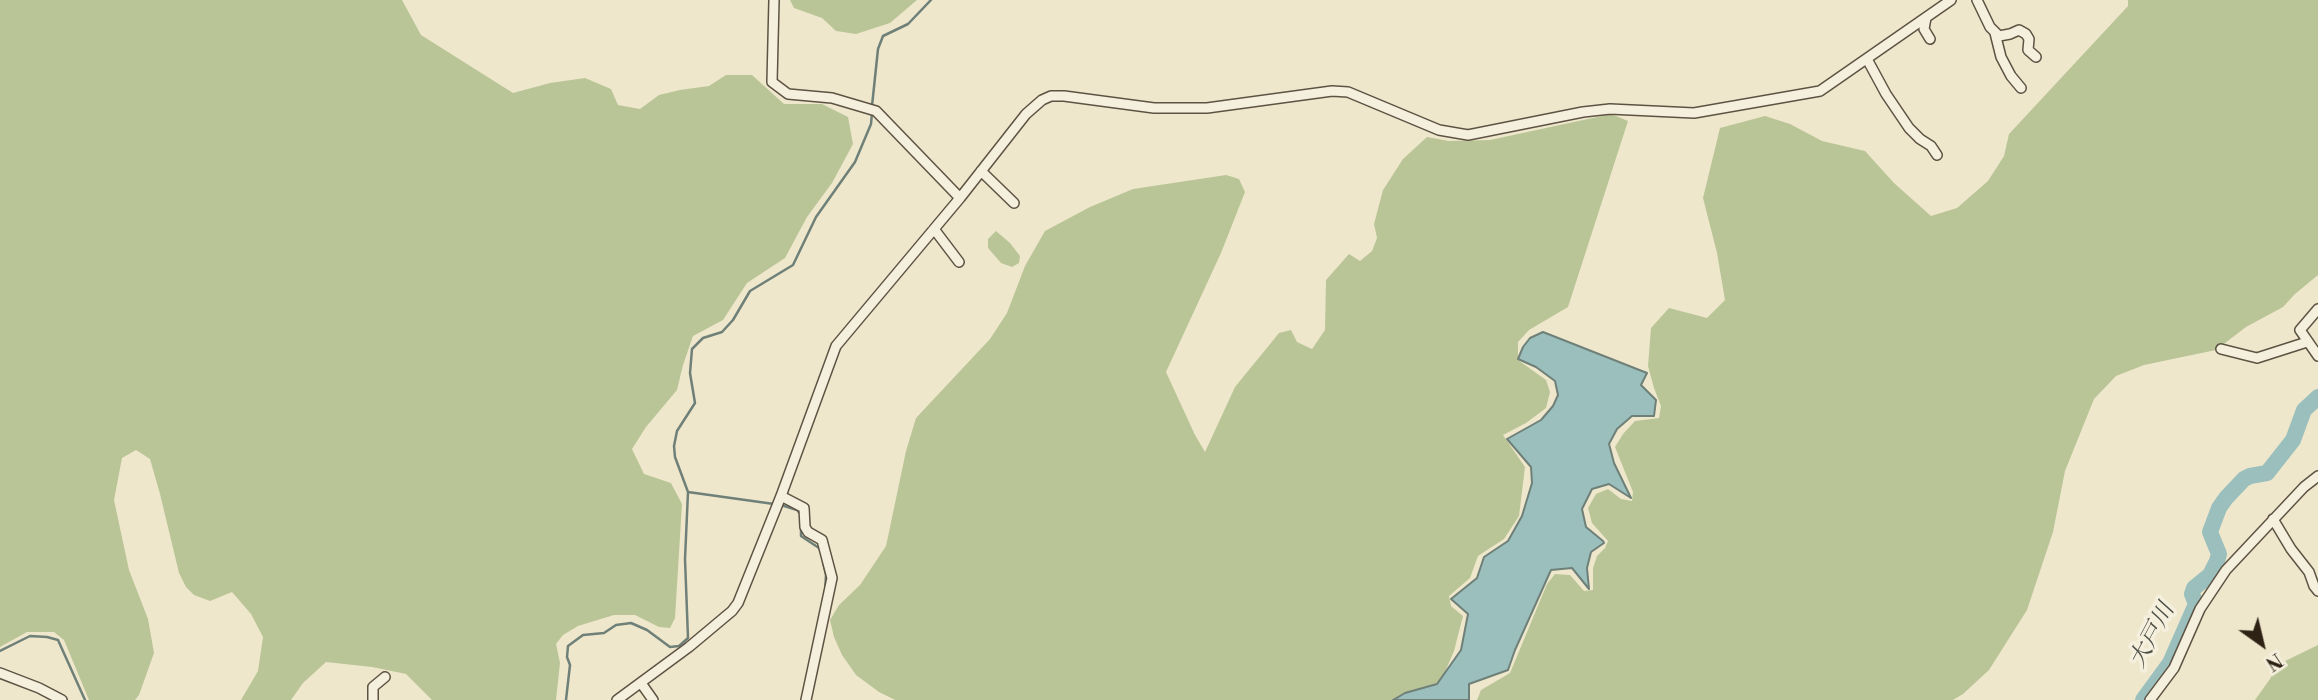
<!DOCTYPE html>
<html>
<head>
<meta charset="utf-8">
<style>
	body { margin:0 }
	#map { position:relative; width:2318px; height:700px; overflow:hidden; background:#efe7cc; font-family:"Libre Bodoni",serif }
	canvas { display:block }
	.north { position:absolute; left:2227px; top:609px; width:70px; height:70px; -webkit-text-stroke:5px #f5efde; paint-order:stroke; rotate:146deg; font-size:19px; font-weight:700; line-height:28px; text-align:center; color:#2e2215 }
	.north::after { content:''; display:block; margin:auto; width:24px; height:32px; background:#2e2215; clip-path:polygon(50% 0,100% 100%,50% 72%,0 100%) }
</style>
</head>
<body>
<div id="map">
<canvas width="2318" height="700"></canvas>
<div class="north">N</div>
</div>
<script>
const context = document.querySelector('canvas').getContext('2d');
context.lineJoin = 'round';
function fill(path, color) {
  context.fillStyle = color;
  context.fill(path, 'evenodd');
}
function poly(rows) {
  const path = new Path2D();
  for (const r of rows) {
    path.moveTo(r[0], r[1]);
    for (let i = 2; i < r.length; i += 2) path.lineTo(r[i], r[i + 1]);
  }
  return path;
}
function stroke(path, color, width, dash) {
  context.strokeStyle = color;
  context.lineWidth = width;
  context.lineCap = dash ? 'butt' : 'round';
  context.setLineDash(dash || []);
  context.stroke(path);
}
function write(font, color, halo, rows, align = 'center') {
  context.font = font + ' "Libre Bodoni","Noto Serif JP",serif';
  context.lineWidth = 7;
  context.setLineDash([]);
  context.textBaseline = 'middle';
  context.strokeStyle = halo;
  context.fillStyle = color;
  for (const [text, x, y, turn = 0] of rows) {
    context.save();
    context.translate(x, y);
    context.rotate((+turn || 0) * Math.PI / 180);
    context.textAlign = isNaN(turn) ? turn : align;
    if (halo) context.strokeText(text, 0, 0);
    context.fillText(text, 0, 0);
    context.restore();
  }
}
fill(poly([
	[0,0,402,0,421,35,513,93,550,83,585,78,611,89,618,105,640,109,659,95,680,90,709,86,726,75,752,75,784,104,822,104,848,117,853,144,832,183,807,217,785,258,747,283,723,320,693,336,683,365,677,390,646,427,632,449,644,474,671,483,682,504,675,618,670,628,659,627,635,615,614,615,578,626,563,635,556,644,560,663,556,700,432,700,406,674,372,667,326,662,303,683,291,700,241,700,258,671,263,637,251,614,232,592,210,601,194,595,186,587,179,573,160,494,150,459,136,450,122,458,114,500,129,570,148,619,154,653,139,695,135,700,89,700,64,640,54,632,27,632,0,647],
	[790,0,917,0,890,23,856,34,836,31,822,18,794,8],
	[2128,0,2318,0,2318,275,2295,294,2283,307,2246,327,2216,350,2144,365,2116,376,2094,399,2065,471,2053,532,2027,610,1989,670,1963,694,1953,700,1477,700,1481,690,1510,673,1547,584,1555,574,1570,575,1584,591,1593,590,1593,568,1597,556,1605,548,1608,541,1592,523,1588,508,1596,494,1608,489,1621,499,1632,501,1633,492,1615,447,1623,434,1635,421,1659,418,1661,406,1654,388,1648,366,1651,328,1669,308,1707,318,1725,300,1717,253,1703,198,1720,128,1765,116,1790,124,1822,141,1865,151,1894,183,1931,216,1957,208,1988,181,2004,156,2009,134,2128,6],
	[1611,114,1628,121,1568,307,1529,330,1518,342,1518,360,1546,380,1550,392,1546,408,1526,423,1503,435,1525,467,1519,516,1504,539,1478,556,1470,578,1449,596,1451,606,1463,616,1454,651,1433,700,895,700,879,692,856,675,842,655,834,637,830,620,839,605,860,585,886,546,906,451,916,418,990,339,1007,313,1025,266,1045,231,1090,207,1133,189,1226,175,1239,179,1245,192,1221,253,1166,372,1195,435,1205,452,1235,387,1279,333,1291,330,1297,342,1312,349,1325,330,1326,280,1349,254,1360,261,1372,251,1377,238,1374,224,1383,190,1403,159,1427,137,1449,141,1490,140],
	[996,231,1010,243,1020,256,1019,263,1012,267,1001,263,988,248,988,239],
	[2318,645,2318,700,2255,700,2270,679,2277,665]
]), '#bac597');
const water = poly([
	[1543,332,1647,373,1641,385,1656,400,1654,416,1632,416,1617,429,1609,444,1614,463,1631,498,1609,484,1592,489,1582,509,1586,527,1603,541,1604,543,1591,552,1587,568,1589,589,1572,568,1551,570,1515,650,1508,670,1469,684,1469,700,1393,700,1405,693,1437,684,1461,650,1468,614,1451,599,1477,578,1484,557,1508,541,1522,516,1532,483,1531,467,1507,439,1541,420,1553,406,1558,395,1555,381,1536,367,1518,359,1523,347,1530,338,1543,332]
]);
fill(water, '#9abfbc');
stroke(water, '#6f8079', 2);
stroke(poly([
	[872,106,878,49,883,36,908,24,931,0],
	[688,492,774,504],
	[781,505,797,510,801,515,801,536,819,548,821,552],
	[823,562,826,575,825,593],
	[0,651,30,636,47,637,58,640,85,700],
	[566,700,570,665,567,657,568,646,583,635,604,633,616,625,631,623,647,630,670,647,679,646,688,638,685,559,688,492,675,457,674,446,677,431,695,403,690,373,692,349,703,338,722,332,733,320,750,291,793,265,816,217,855,162,871,124,872,113]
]), '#6f8079', 2.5);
stroke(poly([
	[2143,700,2170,663,2196,604,2192,594,2194,588,2210,575,2217,561,2219,554,2210,532,2219,508,2226,498,2244,479,2250,476,2267,473,2293,440,2304,410,2318,397]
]), '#9abfbc', 16);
const street = poly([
	[774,0,772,82,788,94,832,98,876,111,960,198],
	[1977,0,1990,27,1999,36,2010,34,2019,30,2026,34,2029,39,2028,50,2036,57],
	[1926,18,1924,29,1930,39],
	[1995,33,2001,57,2011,76,2021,88],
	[1867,59,1886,94,1909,128,1920,139,1931,146,1937,155],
	[981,171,1014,203],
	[934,229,959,262],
	[2318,309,2300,330,2318,356],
	[2221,349,2257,358,2307,342],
	[781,496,804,508,805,527,808,532,822,540,832,578,806,700],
	[2273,519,2291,549,2309,572,2314,586,2318,591],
	[0,673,39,688,62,700],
	[641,683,653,700],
	[373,700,373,687,385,677],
	[617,700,689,647,732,611,738,603,781,496,836,346,960,198,1026,114,1042,100,1051,96,1064,96,1154,108,1207,108,1332,91,1348,92,1439,130,1468,135,1583,112,1610,109,1694,113,1820,91,1951,0],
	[2150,700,2174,668,2200,609,2226,570,2304,487,2318,476]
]);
stroke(street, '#5e5343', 12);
stroke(street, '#f5efde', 9);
write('italic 23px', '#4e5147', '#f5efde', [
	["大戸川",2153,636,-62]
]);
</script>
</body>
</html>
